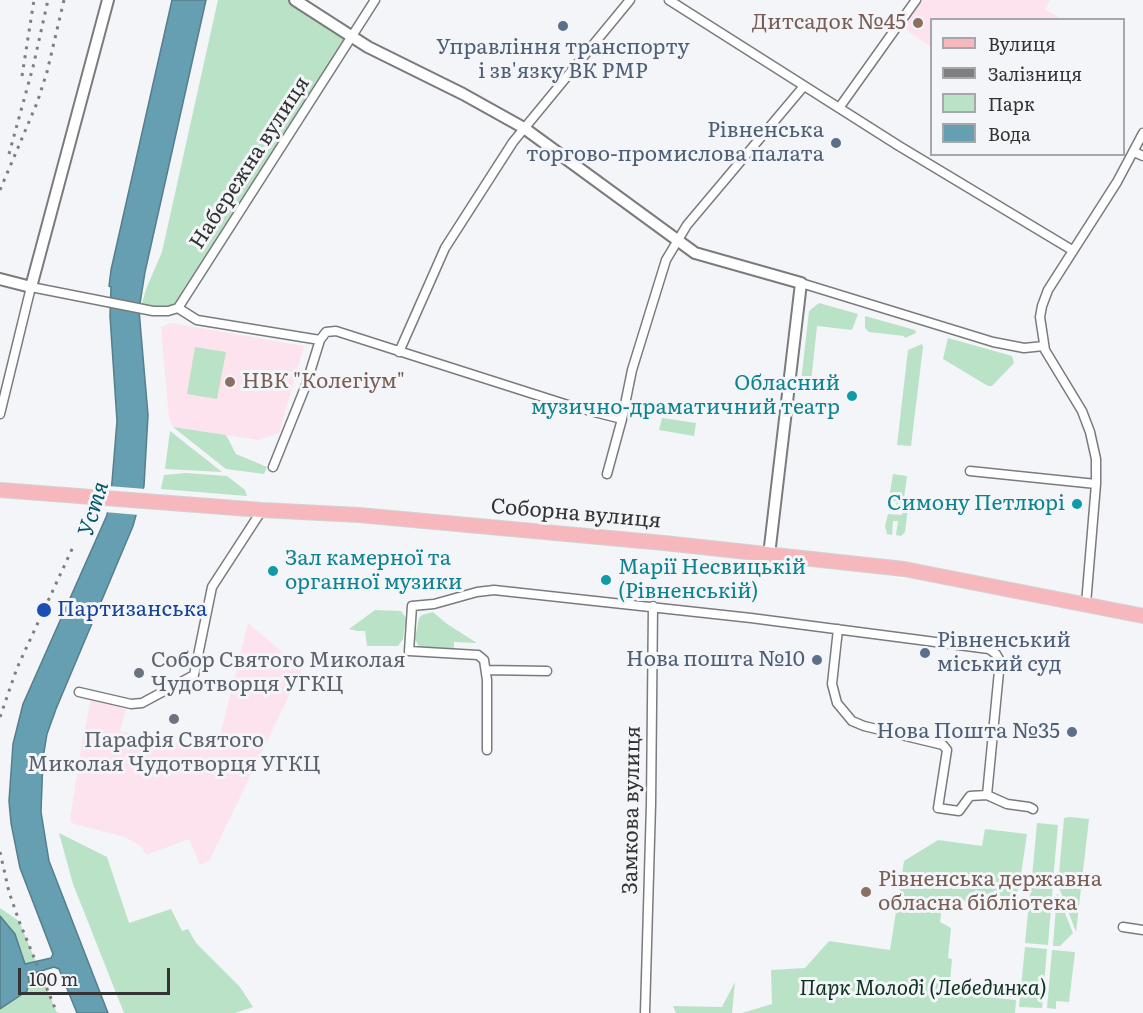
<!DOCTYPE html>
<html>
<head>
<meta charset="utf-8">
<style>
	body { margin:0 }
	#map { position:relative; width:1143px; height:1013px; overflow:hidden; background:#f3f5f8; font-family:Literata,serif }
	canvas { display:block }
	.legend { position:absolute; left:930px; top:18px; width:195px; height:138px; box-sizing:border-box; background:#f3f5f8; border:2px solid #a6a7aa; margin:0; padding:8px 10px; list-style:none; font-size:18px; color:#333334 }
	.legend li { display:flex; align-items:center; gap:12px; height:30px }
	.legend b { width:30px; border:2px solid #a6a7aa }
	.scale { position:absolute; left:18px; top:968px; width:152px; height:27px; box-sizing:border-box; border:3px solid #333334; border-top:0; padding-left:8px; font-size:18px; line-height:21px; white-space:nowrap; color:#333334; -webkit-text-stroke:4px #f3f5f8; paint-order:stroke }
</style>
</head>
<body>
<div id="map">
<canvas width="1143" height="1013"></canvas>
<ul class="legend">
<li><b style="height:8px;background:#f7b8bd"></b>Вулиця</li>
<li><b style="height:8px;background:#7f7f81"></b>Залізниця</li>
<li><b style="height:16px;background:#bae2c7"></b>Парк</li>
<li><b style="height:16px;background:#659fb1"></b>Вода</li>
</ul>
<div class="scale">100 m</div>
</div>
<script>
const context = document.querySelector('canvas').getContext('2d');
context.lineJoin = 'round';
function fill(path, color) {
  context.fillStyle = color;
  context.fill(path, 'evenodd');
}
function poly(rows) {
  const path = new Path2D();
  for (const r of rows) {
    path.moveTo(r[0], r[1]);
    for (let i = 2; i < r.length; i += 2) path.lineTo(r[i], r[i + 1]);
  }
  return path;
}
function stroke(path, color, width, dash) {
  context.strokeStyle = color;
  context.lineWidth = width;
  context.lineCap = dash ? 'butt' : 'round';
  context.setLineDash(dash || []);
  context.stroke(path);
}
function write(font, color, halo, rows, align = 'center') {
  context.font = font + ' Literata,serif';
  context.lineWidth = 6;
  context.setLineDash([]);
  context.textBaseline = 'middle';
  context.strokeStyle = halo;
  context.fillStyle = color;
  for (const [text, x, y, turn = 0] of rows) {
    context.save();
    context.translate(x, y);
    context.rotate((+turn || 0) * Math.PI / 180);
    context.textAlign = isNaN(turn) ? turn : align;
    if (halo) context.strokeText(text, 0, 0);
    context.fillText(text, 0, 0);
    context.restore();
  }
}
fill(poly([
	[921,0,1050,0,1045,9,1061,19,932,20,931,47,902,27],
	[171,323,304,346,279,433,259,440,173,427,169,418,161,327],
	[248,623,302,669,209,861,200,865,189,839,146,855,142,847,125,837,74,824,70,820,82,742,91,700,126,709,120,731,197,748,217,748]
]), '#fce3ed');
fill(poly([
	[218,0,295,0,352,38,178,308,141,307,146,289,162,252],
	[819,303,858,314,852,330,817,326,810,391,800,390,809,311],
	[865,316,915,330,916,333,905,338,904,336,869,332,865,328],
	[948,338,1012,356,1014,363,992,386,988,386,943,359],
	[922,344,923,347,911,446,897,445,908,350],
	[195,347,226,352,217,399,187,394],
	[662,418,696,423,694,436,659,430],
	[173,427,226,435,236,454,267,467,264,474,226,469],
	[170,431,222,472,165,469],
	[186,473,227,476,245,490,247,496,161,489,164,475],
	[893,474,907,476,904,498,909,499,905,532,901,536,896,535,898,521,893,521,892,535,887,534,885,526,888,514,902,515,903,506,896,505,897,501,891,501,890,505,888,505],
	[375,610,401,611,406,618,403,639,398,646,367,646,365,631,357,631,349,629],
	[433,612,447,624,477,643,454,642,454,649,422,648,418,645,415,639,419,618,422,615],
	[1069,817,1089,819,1076,932,1058,885,1064,818],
	[1037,823,1058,825,1053,880,1032,877],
	[985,829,1027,834,1019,888,1015,896,999,905,986,908,970,908,964,900,958,899,952,899,942,906,940,922,951,928,948,958,952,959,949,993,1016,1000,1015,1013,742,1013,772,1004,771,970,805,968,829,941,890,950,904,861,938,840,982,846],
	[59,833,107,857,129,923,171,909,182,931,188,929,196,943,240,987,253,1007,235,1013,124,1013,73,884],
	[1031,882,1053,884,1048,945,1025,943],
	[1057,893,1073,933,1060,946,1053,946],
	[0,908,19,921,57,1013,0,1013],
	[1025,947,1047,949,1042,1008,1019,1007],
	[1052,950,1075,952,1069,1002,1056,1001,1056,1009,1047,1008],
	[735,982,732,1013,676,1013,673,1006,722,1007]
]), '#bae2c7');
const water = poly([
	[172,0,206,0,145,272,139,310,148,415,144,486,133,526,56,709,47,734,43,758,41,812,49,861,108,1013,77,1013,59,969,54,967,28,975,29,981,27,991,0,1009,0,916,15,934,25,964,51,958,53,954,20,868,11,823,9,801,13,744,23,704,107,515,112,482,117,421,110,316,111,287,109,286,111,270,172,0]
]);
fill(water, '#659fb1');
stroke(water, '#567f8c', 1.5);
fill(poly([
	[108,486,146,489,139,515,104,512]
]), '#f3f5f8');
const minor = poly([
	[669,0,899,146,1072,250],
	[839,108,916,0],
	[1134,152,1143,156],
	[801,283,993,342,1024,348,1044,346],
	[178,308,375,0],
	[399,352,445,248,513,142,630,0],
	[0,414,31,287,153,311,168,311,178,308,197,320,320,340],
	[273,467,306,385,320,340,326,332,336,331,571,406,622,419],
	[970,471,1096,484],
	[607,474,622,419,632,370,666,260,687,225,804,86],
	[1086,604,1096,484,1096,459,1090,432,1082,411,1045,350,1040,317,1042,306,1048,290,1117,182,1143,133],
	[838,629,832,684,837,703,852,721,864,726,943,745,947,750,938,808,959,811,970,796,987,795],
	[486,670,547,671],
	[79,692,131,704,142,703,194,675,212,587,262,510],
	[487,750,487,680,484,660,478,655,409,651,412,606,434,604,477,592,494,590,751,618,989,649,996,654,1000,661,987,795,1007,804,1029,807,1033,809],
	[1123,927,1143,930],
	[645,1013,651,804,653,606]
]);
const tertiary = poly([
	[295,0,368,47,463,94,524,128,695,253,801,283,769,555],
	[0,279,31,287,108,0]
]);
const primary = poly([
	[0,490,262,510,359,515,664,543,904,569,1143,616]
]);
stroke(minor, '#797b7d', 11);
stroke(tertiary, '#797b7d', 14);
stroke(primary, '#d2d2d2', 16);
stroke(minor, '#fff', 8);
stroke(tertiary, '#fff', 10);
stroke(primary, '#f7b8bd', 14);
stroke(poly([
	[22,76,34,0],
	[9,154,33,67,48,0],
	[0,190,37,103,47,72,64,0],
	[0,717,17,668,73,547],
	[0,852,9,892,19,921,57,1013]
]), '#7f7f81', 3, [3, 6]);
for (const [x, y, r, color] of [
	[918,23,6,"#8d6e63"],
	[563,26,6,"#5c6f8a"],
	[836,143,6,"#5c6f8a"],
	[230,382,6,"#8d6e63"],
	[852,396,6,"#0f9aa8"],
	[1077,504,6,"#0f9aa8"],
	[273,571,6,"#0f9aa8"],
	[606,580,6,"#0f9aa8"],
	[44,610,8,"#1a4fb4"],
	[925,653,6,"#5c6f8a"],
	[817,660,6,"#5c6f8a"],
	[139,673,6,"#6b7280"],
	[174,719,6,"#6b7280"],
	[1072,732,6,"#5c6f8a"],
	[866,892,6,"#8d6e63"]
]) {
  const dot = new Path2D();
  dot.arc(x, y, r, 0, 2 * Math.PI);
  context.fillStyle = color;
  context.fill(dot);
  stroke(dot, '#f3f5f8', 2);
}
write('21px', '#785e54', '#f3f5f8', [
	["Дитсадок №45",906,23,"right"],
	["НВК \"Колегіум\"",242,382],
	["Рівненська державна",878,880],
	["обласна бібліотека",878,904]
], 'left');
write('21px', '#4e5e75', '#f3f5f8', [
	["Управління транспорту",563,48,"center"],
	["і зв'язку ВК РМР",563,72,"center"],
	["Рівненська",824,131],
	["торгово-промислова палата",824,155],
	["Рівненський",937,641,"left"],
	["міський суд",937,665,"left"],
	["Нова пошта №10",805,660],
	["Нова Пошта №35",1060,732]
], 'right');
write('21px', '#333334', '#f3f5f8', [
	["Набережна вулиця",250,163,-57],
	["Соборна вулиця",576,514,5],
	["Замкова вулиця",632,810,-89]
]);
write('21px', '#0d838f', '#f3f5f8', [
	["Обласний",840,384],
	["музично-драматичний театр",840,408],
	["Симону Петлюрі",1065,504],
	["Зал камерної та",285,559,"left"],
	["органної музики",285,583,"left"],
	["Марії Несвицькій",618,568,"left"],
	["(Рівненській)",618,592,"left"]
], 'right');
write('21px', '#164399', '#f3f5f8', [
	["Партизанська",57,610]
], 'left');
write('21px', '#5b616d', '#f3f5f8', [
	["Собор Святого Миколая",151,661],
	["Чудотворця УГКЦ",151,685],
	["Парафія Святого",174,741,"center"],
	["Миколая Чудотворця УГКЦ",174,765,"center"]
], 'left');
write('italic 21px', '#0b321e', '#f3f5f8', [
	["Парк Молоді (Лебединка)",923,989]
]);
write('italic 22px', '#00576a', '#f3f5f8', [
	["Устя",94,509,-73]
]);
</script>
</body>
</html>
